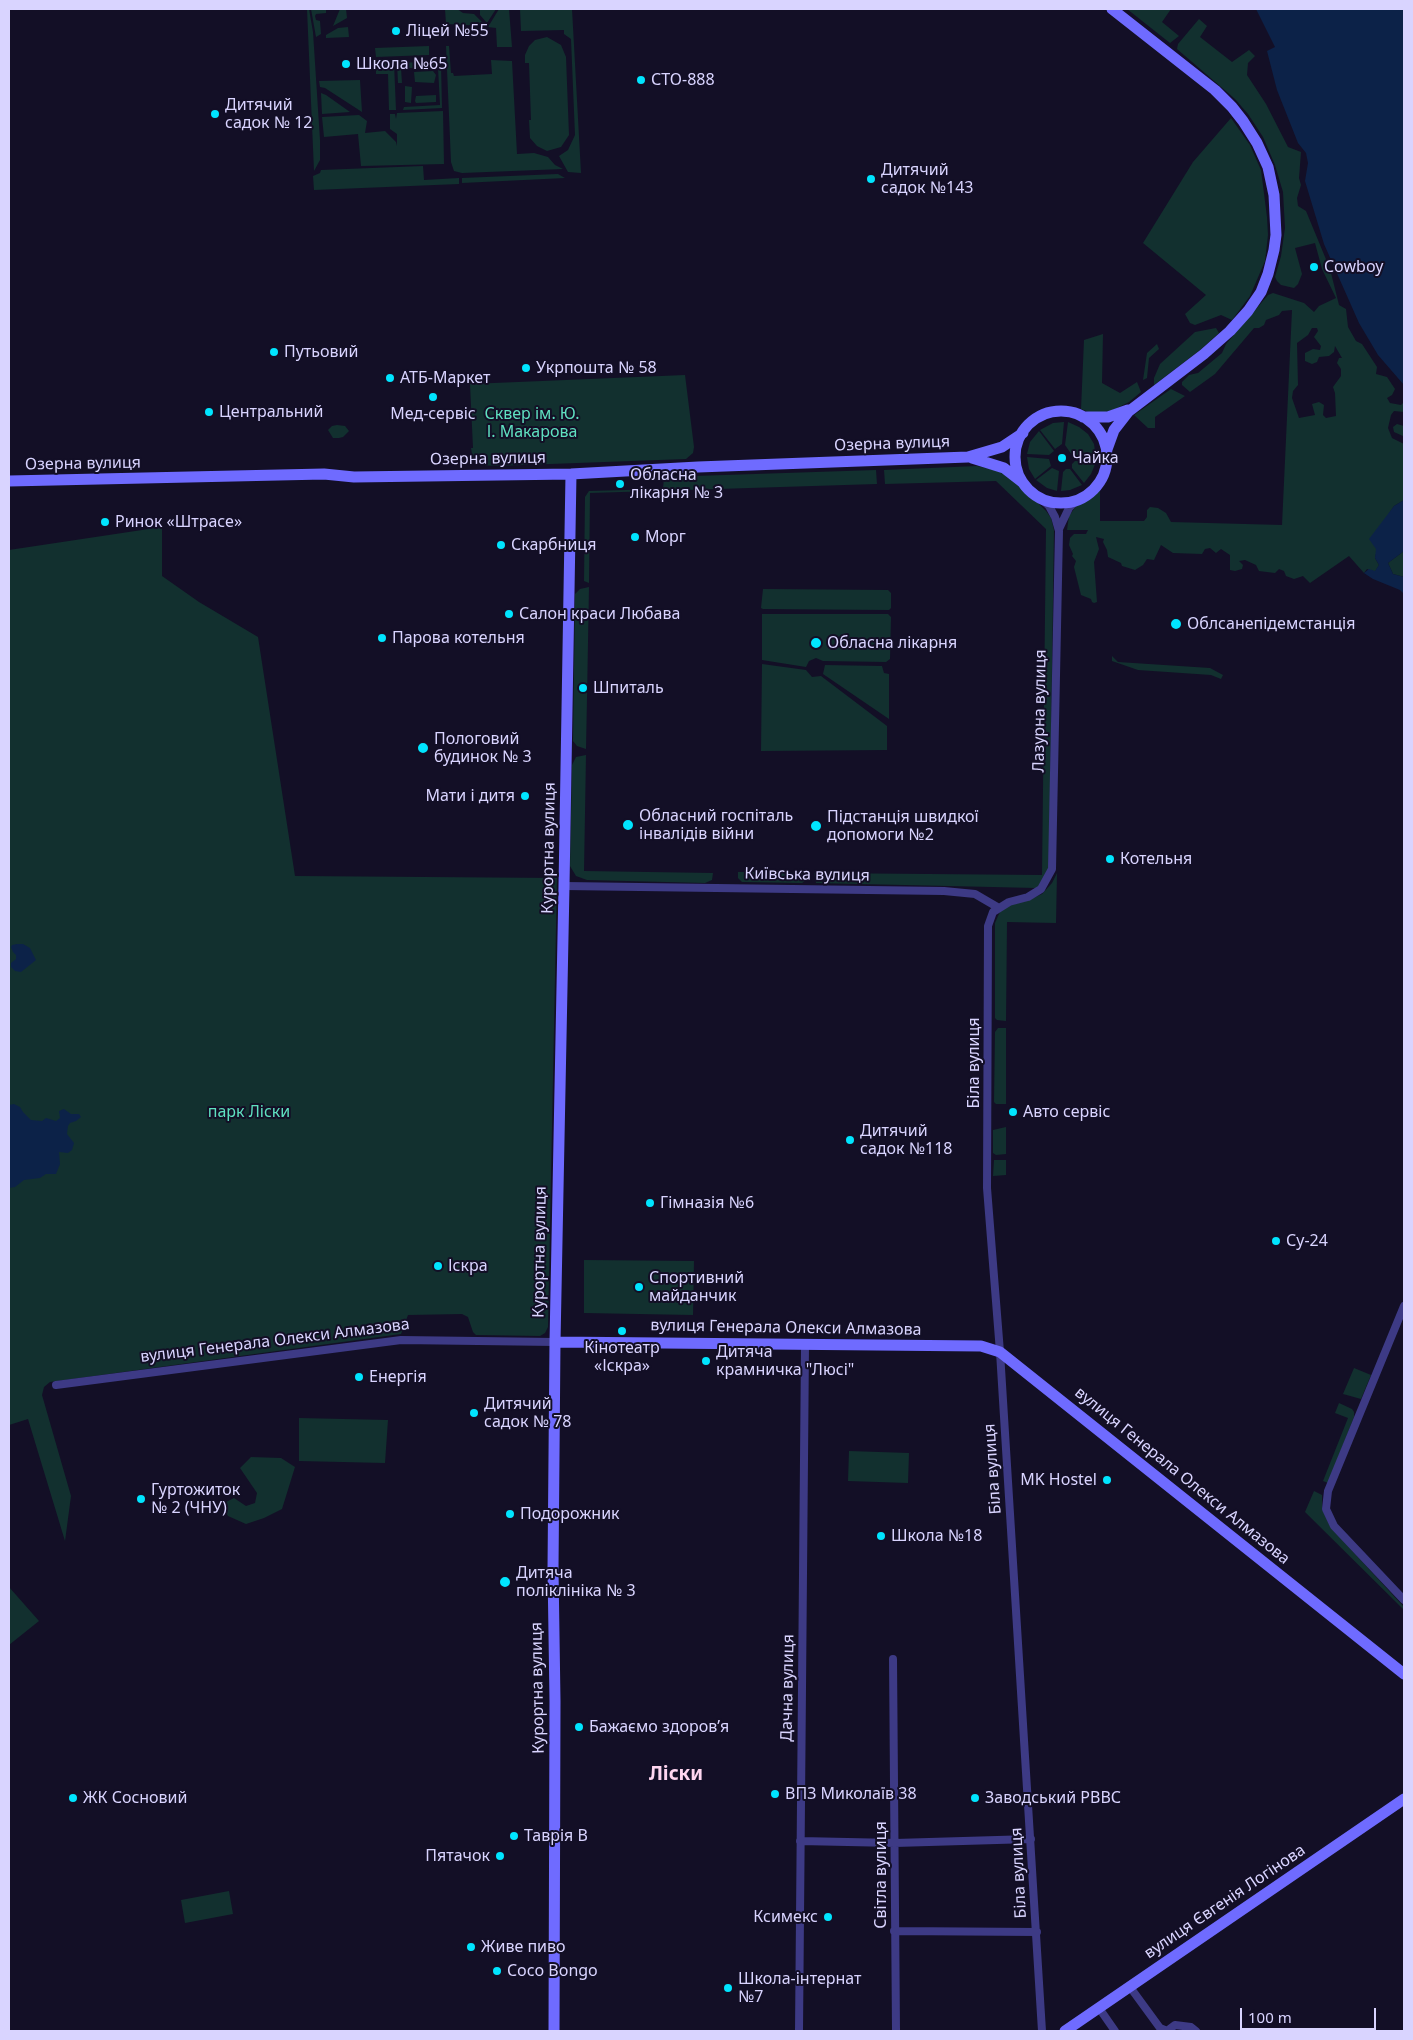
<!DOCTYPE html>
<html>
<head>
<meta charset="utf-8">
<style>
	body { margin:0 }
	#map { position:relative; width:1413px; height:2040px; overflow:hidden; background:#130f26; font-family:"Noto Sans",sans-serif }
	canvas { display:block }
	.frame { position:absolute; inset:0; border:10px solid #d9d4ff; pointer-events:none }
	.scale { position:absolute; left:1240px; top:2008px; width:136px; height:22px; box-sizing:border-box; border:2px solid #d9d4ff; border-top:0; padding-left:6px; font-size:15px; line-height:18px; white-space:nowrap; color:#d9d4ff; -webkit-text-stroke:4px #130f26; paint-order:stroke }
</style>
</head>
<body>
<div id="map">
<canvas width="1413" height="2040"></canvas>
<div class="frame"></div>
<div class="scale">100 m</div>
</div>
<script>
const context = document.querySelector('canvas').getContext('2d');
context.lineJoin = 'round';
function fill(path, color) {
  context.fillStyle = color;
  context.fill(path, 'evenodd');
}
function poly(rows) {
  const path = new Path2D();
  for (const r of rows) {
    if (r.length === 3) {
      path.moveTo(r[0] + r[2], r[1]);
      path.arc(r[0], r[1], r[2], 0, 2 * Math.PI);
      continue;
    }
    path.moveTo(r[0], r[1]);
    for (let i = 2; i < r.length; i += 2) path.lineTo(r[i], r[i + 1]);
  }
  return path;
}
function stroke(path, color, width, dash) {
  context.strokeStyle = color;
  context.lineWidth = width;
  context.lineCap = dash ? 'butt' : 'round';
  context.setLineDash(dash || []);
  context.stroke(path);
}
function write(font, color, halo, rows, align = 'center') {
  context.font = font + ' "Noto Sans",sans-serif';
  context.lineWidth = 4;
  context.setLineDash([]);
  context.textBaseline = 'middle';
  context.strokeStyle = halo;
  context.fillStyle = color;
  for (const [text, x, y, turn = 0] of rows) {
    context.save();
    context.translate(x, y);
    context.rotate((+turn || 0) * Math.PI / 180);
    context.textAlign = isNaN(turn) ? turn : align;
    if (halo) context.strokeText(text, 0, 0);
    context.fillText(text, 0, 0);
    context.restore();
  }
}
fill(poly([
	[307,9,309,9,313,32,320,140,320,160,314,171],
	[311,9,326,9,326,13,316,14,315,16,316,20,320,21,321,34,316,37],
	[340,9,346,9,347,18,333,26],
	[445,9,457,9,463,13,474,14,486,26,446,24],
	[480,9,496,9,487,23,480,15],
	[499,9,509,9,512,47,497,47,496,28,488,27],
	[520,9,572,9,581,173,568,172,559,156,568,150,575,135,571,39,564,34,564,30,521,31],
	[1127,9,1171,9,1162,22,1179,36,1170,43],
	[1199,19,1207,26,1200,37,1232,62,1249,50,1255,56,1248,63,1247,75,1266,104,1288,147,1301,152,1299,178,1301,185,1297,198,1298,206,1306,211,1330,269,1339,305,1346,309,1348,327,1356,341,1362,344,1377,367,1376,374,1387,377,1395,389,1392,395,1387,398,1390,403,1401,405,1404,402,1404,412,1394,411,1391,415,1388,428,1392,438,1404,444,1404,500,1394,506,1384,521,1375,558,1379,565,1375,572,1367,569,1364,573,1349,556,1310,583,1303,576,1294,579,1286,576,1284,571,1279,569,1275,573,1259,571,1256,565,1245,560,1239,561,1243,565,1242,569,1235,571,1230,570,1230,555,1221,549,1216,553,1210,548,1205,549,1202,554,1173,553,1161,545,1154,560,1147,559,1143,565,1135,570,1122,566,1121,563,1108,557,1107,550,1103,542,1104,539,1096,537,1099,549,1094,562,1097,602,1094,603,1092,602,1091,599,1081,595,1074,567,1076,561,1072,556,1073,554,1069,545,1070,538,1074,534,1086,534,1088,530,1067,530,1069,516,1077,505,1093,495,1100,487,1100,521,1144,521,1147,517,1147,510,1150,507,1158,508,1166,513,1171,522,1282,525,1292,310,1282,311,1279,315,1266,320,1264,325,1259,328,1254,328,1215,374,1190,392,1182,385,1182,382,1189,375,1198,373,1222,353,1226,344,1268,295,1273,293,1304,303,1314,312,1319,306,1336,298,1322,269,1315,243,1295,248,1302,274,1298,284,1294,288,1281,285,1277,281,1275,277,1281,256,1285,228,1283,192,1275,165,1263,137,1248,114,1235,99,1177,49,1178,44],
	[1312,328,1317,328,1318,331,1314,337,1321,346,1320,350,1313,349,1305,353,1305,361,1312,364,1317,362,1319,357,1329,356,1334,352,1335,346,1342,358,1339,358,1337,363,1341,369,1341,376,1333,387,1335,393,1336,416,1326,418,1323,415,1324,405,1319,402,1312,404,1315,415,1299,418,1292,398,1293,391,1298,385,1297,343,1308,335],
	[348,27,349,37,326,38,326,35,338,28],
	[547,37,561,45,566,57,569,135,561,147,547,151,537,146,530,138,529,120,531,120,529,63,525,63,525,55,529,46,535,40],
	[429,46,429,55,376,57,375,48],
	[446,46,449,46,451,73,453,73,454,76,492,74,491,60,512,61,517,154,534,153,548,157,555,165,563,169,462,173,454,171,451,162],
	[425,61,437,61,441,64,442,108,403,110,404,107,440,105,438,68,422,68],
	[422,62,419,68,401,68,402,83,398,83,397,63],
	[394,63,396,110,389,110,388,74,376,74,376,64],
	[433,71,436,75,434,83,415,82,414,72],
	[360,80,362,112,325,88,320,87,319,81],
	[405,86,412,87,411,103,405,102],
	[321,93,326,95,350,112,322,114],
	[436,95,436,102,416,103,415,101,416,96],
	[443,111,444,164,361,166,358,134,324,137,322,117,359,115,367,121,365,133,385,131,396,142,397,146,397,134,390,129,390,114,395,114,396,119,397,113],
	[1231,118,1250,145,1261,170,1267,217,1268,235,1265,261,1250,296,1232,320,1221,315,1195,325,1190,323,1185,314,1206,295,1143,243,1193,162],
	[423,166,424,180,459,178,459,184,314,190,313,176,320,173,321,170],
	[558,174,565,178,462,183,462,178],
	[1216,328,1219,333,1200,350,1154,385,1154,378,1160,364,1195,332],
	[1103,334,1102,383,1120,393,1137,382,1141,392,1129,402,1115,409,1106,412,1091,413,1081,409,1084,340],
	[1157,344,1159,349,1149,358,1147,378,1143,380,1147,353],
	[685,375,694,447,693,453,686,459,496,466,480,465,473,460,471,448,473,448,470,384],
	[1171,389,1185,396,1155,417,1155,428,1148,428,1134,415],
	[1064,422,1062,444,1055,449,1040,430,1053,423],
	[1068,422,1079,427,1088,434,1094,444,1096,459,1074,458,1065,445],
	[1397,424,1404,426,1404,439,1403,436,1394,432,1393,427],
	[337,425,345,426,349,431,343,437,339,438,333,438,328,430,332,426],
	[1039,431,1054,451,1049,455,1027,454,1030,442],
	[1027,457,1049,459,1051,466,1035,479,1029,469],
	[1075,461,1096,462,1091,474,1084,483,1072,468,1072,464],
	[977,466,1003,472,1020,485,1046,511,1051,518,1054,530,1049,871,1042,884,1036,888,816,883,814,873,1042,875,1046,529,996,481,885,484,884,470],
	[1052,468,1059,471,1057,491,1047,488,1036,480],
	[1066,469,1070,469,1082,485,1070,490,1061,491,1063,472],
	[876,470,877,484,590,493,589,583,584,581,585,497,589,491,663,489,664,477],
	[162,527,162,576,199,602,258,637,295,876,557,878,548,1327,545,1333,540,1336,476,1335,473,1332,468,1317,462,1314,408,1315,401,1334,50,1382,44,1387,42,1395,71,1496,65,1541,28,1419,9,1425,9,550],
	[1404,551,1404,577,1393,574,1388,563],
	[589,587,587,698,586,749,577,746,573,741,575,594,580,589],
	[763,589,888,590,891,593,891,608,889,610,763,609,761,608],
	[762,614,888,614,891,617,890,659,886,662,823,661,816,658,809,661,806,667,762,660],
	[1112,656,1118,662,1210,668,1223,675,1221,679,1211,675,1138,670,1112,661],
	[762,664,806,670,812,677,821,676,887,726,887,750,761,751],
	[825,665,882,666,884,673,889,674,889,719,823,674],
	[586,755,584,871,713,873,712,880,705,883,587,880,576,876,570,866,572,765,576,757],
	[738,872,758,872,809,873,809,878,802,883,742,882,738,878],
	[1057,873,1056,923,1007,922,1006,1021,997,1020,995,1018,995,923,998,916,1001,910,1010,905,1029,900,1042,894,1052,883],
	[998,1028,1006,1028,1006,1104,996,1104,994,1102,995,1032],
	[1006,1127,1006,1154,996,1155,993,1153,993,1130],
	[994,1160,1006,1160,1006,1175,993,1176],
	[584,1260,694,1261,693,1315,584,1313],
	[1354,1368,1371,1375,1361,1399,1343,1394],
	[1339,1403,1352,1409,1354,1412,1354,1417,1328,1483,1323,1481,1348,1418,1335,1413],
	[299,1418,388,1420,385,1463,299,1461],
	[849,1451,909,1453,908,1483,848,1481],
	[251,1457,281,1458,295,1467,282,1509,264,1518,246,1524,228,1516,222,1504,234,1498,246,1506,255,1503,257,1493,240,1468],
	[1314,1491,1322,1495,1322,1509,1331,1528,1404,1607,1404,1610,1305,1512],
	[9,1587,39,1621,9,1645],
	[229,1891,233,1914,185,1923,181,1900]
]), '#12302f');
fill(poly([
	[1256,9,1404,9,1404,385,1378,355,1359,323,1324,244,1305,181,1308,163,1306,153,1298,143,1277,90,1267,51,1275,47],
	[1404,500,1404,551,1388,563,1393,574,1404,577,1404,594,1400,590,1373,579,1364,573,1369,569,1375,571,1379,565,1375,558,1376,549,1369,539,1394,506],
	[17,944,23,944,30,948,36,960,21,972,15,971,11,967,11,963,16,959,16,955,13,952,11,947,12,945],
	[14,1104,20,1107,23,1112,31,1120,42,1121,46,1118,56,1121,60,1118,59,1111,64,1109,71,1114,79,1114,81,1117,76,1121,70,1123,68,1126,67,1134,74,1143,72,1150,68,1153,59,1152,60,1164,56,1174,46,1174,40,1178,24,1180,15,1187,9,1188,9,1105]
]), '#0c2248');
stroke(poly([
	[1040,498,1049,506,1055,517,1059,531,1052,869,1041,889,1028,897,1009,902,993,912,988,926,987,1188,1000,1352,1042,2031],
	[1059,529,1069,508,1078,499],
	[564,886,944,891,975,894,999,908],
	[1404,1306,1328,1491,1326,1509,1334,1526,1404,1600],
	[56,1385,401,1340,555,1342],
	[893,1659,896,2031],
	[800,1841,895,1843,1031,1839],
	[894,1931,1037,1932],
	[1130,1987,1160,2028,1167,2031,1175,2025,1191,2027,1196,2031],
	[1099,2008,1115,2031],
	[799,2031,805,1345]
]), '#3d3a85', 8);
stroke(poly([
	[1061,457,46],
	[1083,417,1108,417,1128,410],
	[1106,452,1114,430,1128,412,1204,354,1230,331,1248,311,1261,292,1268,274,1274,250,1276,235,1274,195,1268,167,1257,143,1243,121,1232,107,1215,90,1112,9],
	[972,458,1004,468,1022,482],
	[9,481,324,474,354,477,571,474,698,467,968,457,1002,447,1023,433],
	[555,1342,981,1346,1000,1352,1404,1674],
	[554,2031,555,1701,553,1569,555,1342,564,886,571,474],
	[1065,2031,1404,1799]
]), '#6f6bff', 11);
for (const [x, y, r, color] of [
	[396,31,5,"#00e5ff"],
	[346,64,5,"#00e5ff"],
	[641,80,5,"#00e5ff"],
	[215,114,5,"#00e5ff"],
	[871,179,5,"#00e5ff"],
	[1314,267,5,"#00e5ff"],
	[274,352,5,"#00e5ff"],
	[526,368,5,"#00e5ff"],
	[390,378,5,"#00e5ff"],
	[433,397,5,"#00e5ff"],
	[209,412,5,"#00e5ff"],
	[1062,458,5,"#00e5ff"],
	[620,484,5,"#00e5ff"],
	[105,522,5,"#00e5ff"],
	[635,537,5,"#00e5ff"],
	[501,545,5,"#00e5ff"],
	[509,614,5,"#00e5ff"],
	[1176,624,6,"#00e5ff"],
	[382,638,5,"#00e5ff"],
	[816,643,6,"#00e5ff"],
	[583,688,5,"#00e5ff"],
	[423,748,6,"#00e5ff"],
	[525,796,5,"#00e5ff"],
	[628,825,6,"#00e5ff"],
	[816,826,6,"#00e5ff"],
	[1110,859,5,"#00e5ff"],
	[1013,1112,5,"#00e5ff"],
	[850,1140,5,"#00e5ff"],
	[650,1203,5,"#00e5ff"],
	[1276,1241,5,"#00e5ff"],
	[438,1266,5,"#00e5ff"],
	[639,1287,5,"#00e5ff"],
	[622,1331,5,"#00e5ff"],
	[706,1361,5,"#00e5ff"],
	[359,1377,5,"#00e5ff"],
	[474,1413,5,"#00e5ff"],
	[1107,1480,5,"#00e5ff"],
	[141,1499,5,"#00e5ff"],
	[510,1514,5,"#00e5ff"],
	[881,1536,5,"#00e5ff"],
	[505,1582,6,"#00e5ff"],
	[579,1727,5,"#00e5ff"],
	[775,1794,5,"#00e5ff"],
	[73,1798,5,"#00e5ff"],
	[975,1798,5,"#00e5ff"],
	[514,1836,5,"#00e5ff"],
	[500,1856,5,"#00e5ff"],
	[828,1917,5,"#00e5ff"],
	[471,1947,5,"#00e5ff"],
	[497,1971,5,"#00e5ff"],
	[728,1988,5,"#00e5ff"]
]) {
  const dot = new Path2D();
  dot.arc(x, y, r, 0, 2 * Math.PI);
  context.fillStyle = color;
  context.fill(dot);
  stroke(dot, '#130f26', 2);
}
write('16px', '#d9d4ff', '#130f26', [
	["Ліцей №55",406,31],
	["Школа №65",356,64],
	["СТО-888",651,80],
	["Дитячий",225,105],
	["садок № 12",225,123],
	["Дитячий",881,170],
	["садок №143",881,188],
	["Cowboy",1324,267],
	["Путьовий",284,352],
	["Укрпошта № 58",536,368],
	["АТБ-Маркет",400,378],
	["Центральний",219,412],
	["Мед-сервіс",433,414,"center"],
	["Чайка",1072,458],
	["Обласна",630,475],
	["лікарня № 3",630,493],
	["Ринок «Штрасе»",115,522],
	["Морг",645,537],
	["Скарбниця",511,545],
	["Салон краси Любава",519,614],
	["Облсанепідемстанція",1187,624],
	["Парова котельня",392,638],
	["Обласна лікарня",827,643],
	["Шпиталь",593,688],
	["Пологовий",434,739],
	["будинок № 3",434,757],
	["Мати і дитя",515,796,"right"],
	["Обласний госпіталь",639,816],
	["інвалідів війни",639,834],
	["Підстанція швидкої",827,817],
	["допомоги №2",827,835],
	["Котельня",1120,859],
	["Авто сервіс",1023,1112],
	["Дитячий",860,1131],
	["садок №118",860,1149],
	["Гімназія №6",660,1203],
	["Су-24",1286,1241],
	["Іскра",448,1266],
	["Спортивний",649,1278],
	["майданчик",649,1296],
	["Кінотеатр",622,1348,"center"],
	["«Іскра»",622,1366,"center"],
	["Дитяча",716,1352],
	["крамничка \"Люсі\"",716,1370],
	["Енергія",369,1377],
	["Дитячий",484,1404],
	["садок № 78",484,1422],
	["MK Hostel",1097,1480,"right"],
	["Гуртожиток",151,1490],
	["№ 2 (ЧНУ)",151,1508],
	["Подорожник",520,1514],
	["Школа №18",891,1536],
	["Дитяча",516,1573],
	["поліклініка № 3",516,1591],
	["Бажаємо здоровʼя",589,1727],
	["ВПЗ Миколаїв 38",785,1794],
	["ЖК Сосновий",83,1798],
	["Заводський РВВС",985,1798],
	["Таврія В",524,1836],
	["Пятачок",490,1856,"right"],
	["Ксимекс",818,1917,"right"],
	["Живе пиво",481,1947],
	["Coco Bongo",507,1971],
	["Школа-інтернат",738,1979],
	["№7",738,1997]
], 'left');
write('16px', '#5fe0c0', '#130f26', [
	["Сквер ім. Ю.",532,414],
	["І. Макарова",532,432],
	["парк Ліски",249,1112]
]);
write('16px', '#d9d4ff', '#130f26', [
	["Озерна вулиця",892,444,-2],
	["Озерна вулиця",488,459,-1],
	["Озерна вулиця",83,464,-1],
	["Лазурна вулиця",1040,711,-89],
	["Курортна вулиця",549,848,-89],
	["Київська вулиця",807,875,1],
	["Біла вулиця",974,1063,-90],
	["Курортна вулиця",540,1252,-89],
	["вулиця Генерала Олекси Алмазова",786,1328,1],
	["вулиця Генерала Олекси Алмазова",275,1341,-7],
	["Біла вулиця",993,1469,-94],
	["вулиця Генерала Олекси Алмазова",1182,1476,39],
	["Курортна вулиця",538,1688,-91],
	["Дачна вулиця",788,1688,-89],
	["Біла вулиця",1019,1873,-93],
	["Світла вулиця",881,1875,-90],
	["вулиця Євгенія Логінова",1225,1902,-34]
]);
write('bold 19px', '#ffd6f0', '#130f26', [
	["Ліски",676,1775]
]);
</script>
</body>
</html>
